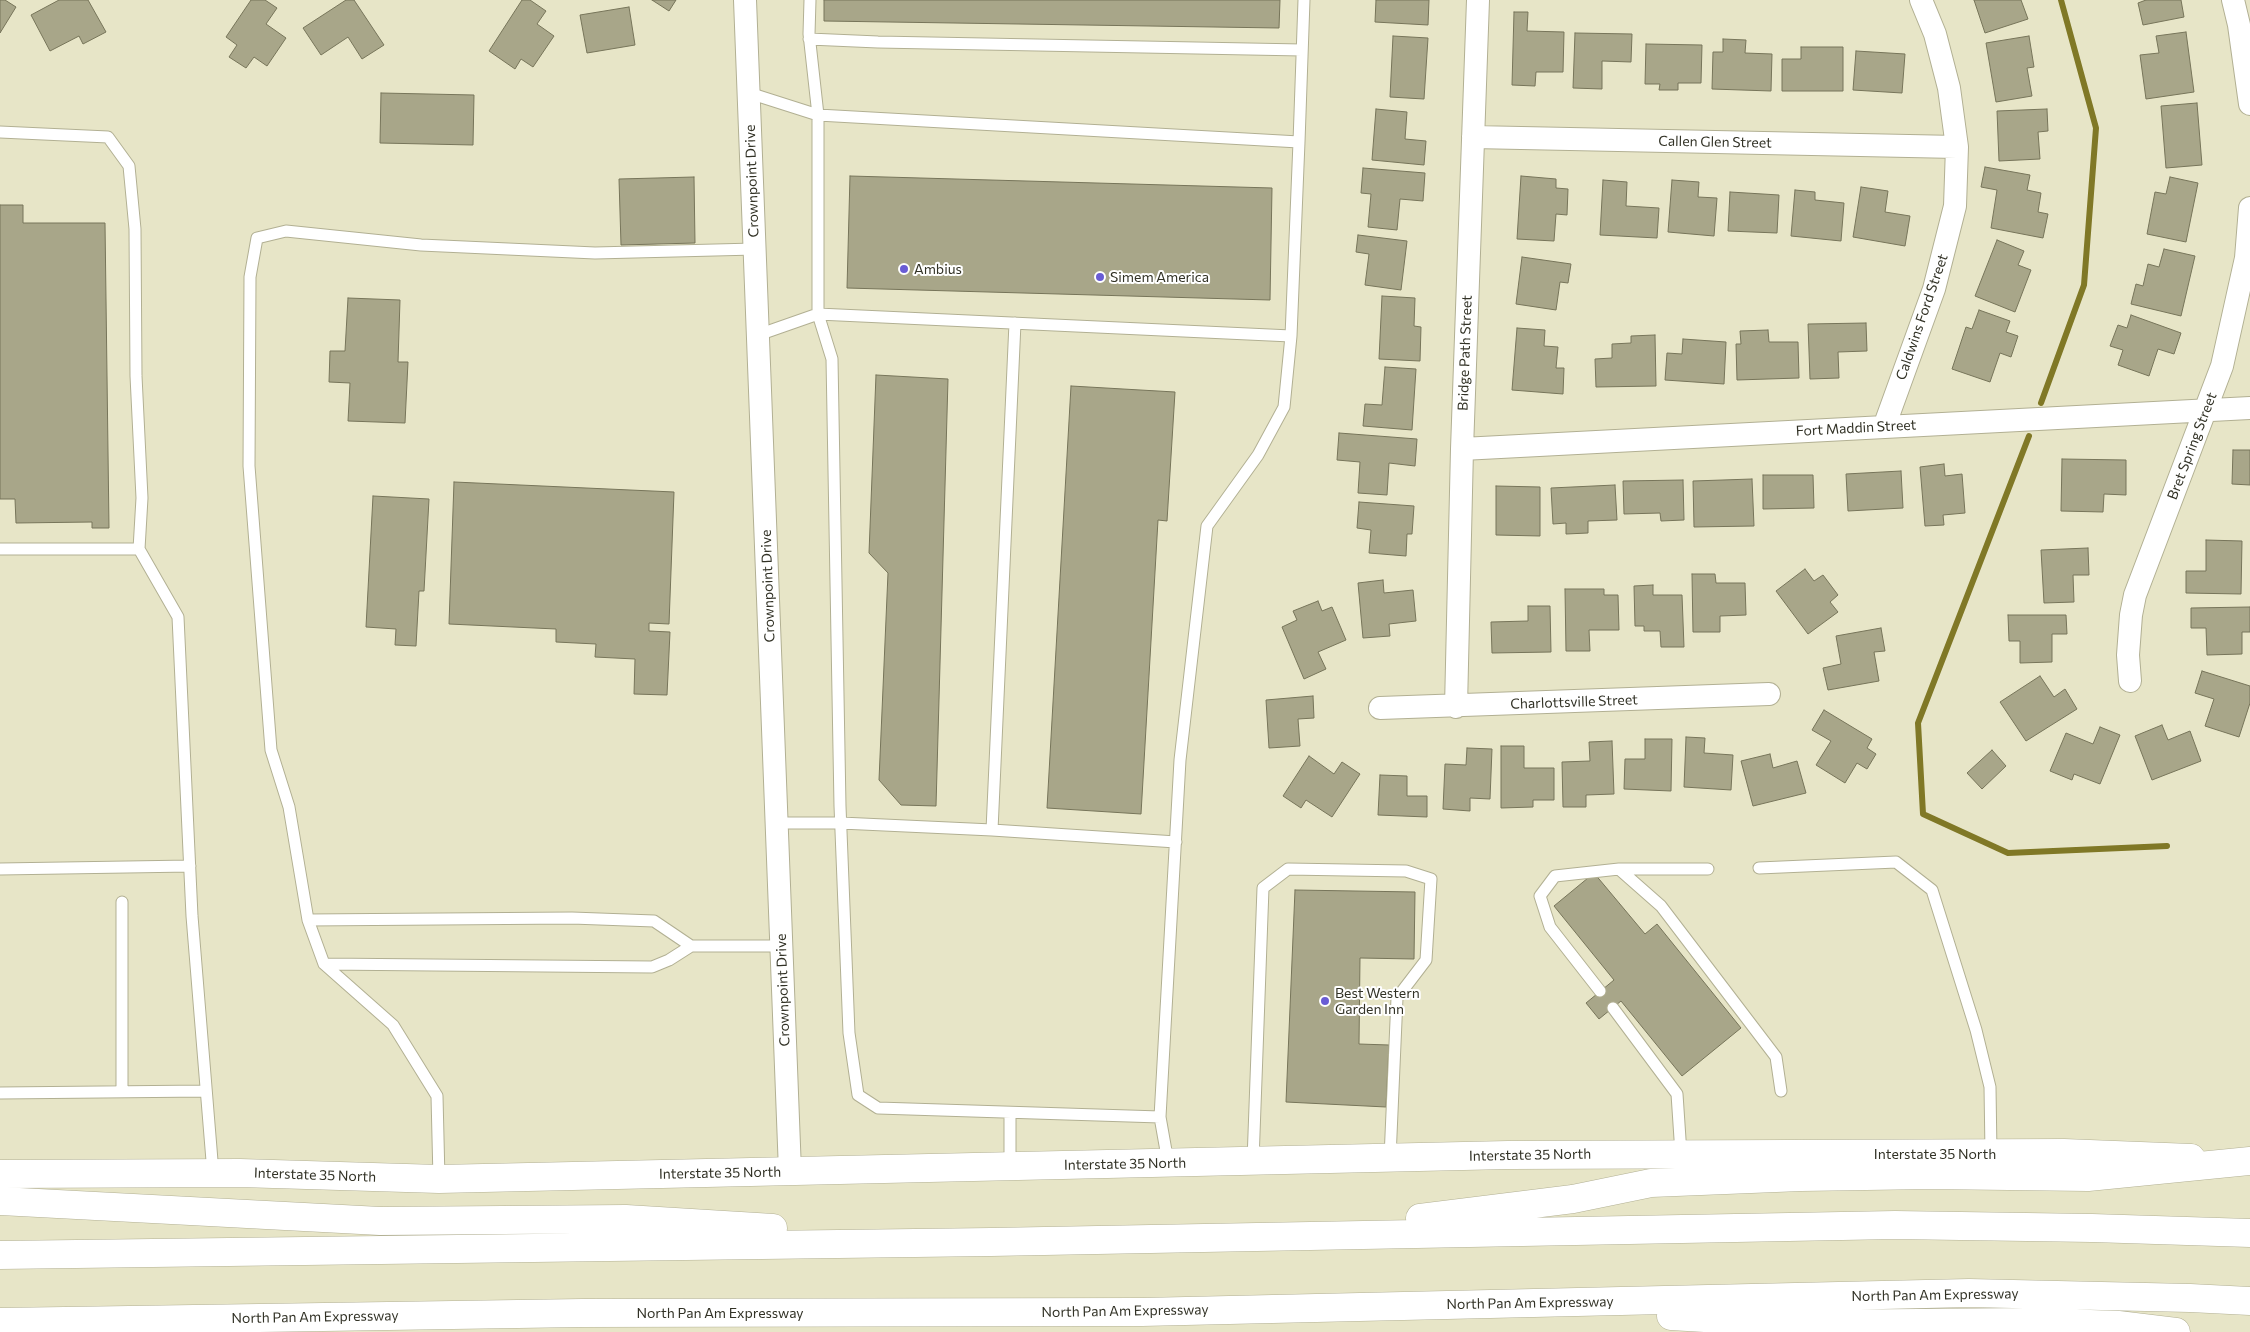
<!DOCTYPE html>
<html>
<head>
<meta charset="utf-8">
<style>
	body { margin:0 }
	canvas { display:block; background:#e7e5c7 }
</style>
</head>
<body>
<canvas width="2250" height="1332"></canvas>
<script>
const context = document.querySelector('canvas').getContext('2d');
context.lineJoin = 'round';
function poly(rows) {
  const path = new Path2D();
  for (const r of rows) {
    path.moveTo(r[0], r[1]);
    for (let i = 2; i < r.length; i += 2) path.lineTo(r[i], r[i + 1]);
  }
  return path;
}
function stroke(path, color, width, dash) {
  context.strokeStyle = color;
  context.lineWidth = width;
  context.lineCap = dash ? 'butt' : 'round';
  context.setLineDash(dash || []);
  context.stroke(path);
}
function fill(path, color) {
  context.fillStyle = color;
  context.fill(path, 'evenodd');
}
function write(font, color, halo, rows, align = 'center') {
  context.font = font + ' Commissioner,sans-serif';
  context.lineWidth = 4;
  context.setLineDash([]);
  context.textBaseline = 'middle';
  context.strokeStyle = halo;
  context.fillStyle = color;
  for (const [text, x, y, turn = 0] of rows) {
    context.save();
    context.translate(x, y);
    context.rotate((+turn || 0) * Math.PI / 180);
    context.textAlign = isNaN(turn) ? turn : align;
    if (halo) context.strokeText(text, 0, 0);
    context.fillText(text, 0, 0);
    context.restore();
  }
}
stroke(poly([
	[2041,403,2084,285,2096,128,2061,0],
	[2029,436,1918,723,1923,814,2008,853,2167,846]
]), '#807826', 6);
const building = poly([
	[0,0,5,0,16,7,0,33,0,0],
	[59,0,88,0,106,32,83,44,79,36,50,51,31,15,59,0],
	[251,0,265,0,277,8,266,24,286,38,267,66,254,57,246,68,229,57,237,45,226,37,251,0],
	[346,0,354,0,384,45,362,59,348,37,321,55,303,28,346,0],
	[522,0,530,0,546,11,537,24,554,36,533,67,521,59,515,69,489,51,522,0],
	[652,0,676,0,669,11,652,0],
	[824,0,1280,0,1279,28,824,21,824,0],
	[1376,0,1429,0,1428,25,1375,22,1376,0],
	[1974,0,2021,0,2028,19,1985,33,1974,0],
	[2146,0,2181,0,2184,17,2143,25,2138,3,2146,0],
	[629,7,635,45,587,53,580,15,629,7],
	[1514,12,1528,12,1527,31,1564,32,1563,72,1536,72,1535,86,1512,85,1514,12],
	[2186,32,2194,92,2146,99,2140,55,2159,53,2156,36,2186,32],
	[1575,33,1632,34,1631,62,1602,61,1602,89,1573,88,1575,33],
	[1393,36,1428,38,1424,99,1390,97,1393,36],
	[2029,36,2034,67,2027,68,2032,96,1996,102,1986,43,2029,36],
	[1723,39,1746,40,1745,53,1772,54,1771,91,1712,89,1713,52,1723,52,1723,39],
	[1646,44,1702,45,1701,83,1678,83,1678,90,1659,90,1660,84,1645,84,1646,44],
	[1801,47,1843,47,1843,91,1782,91,1782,59,1801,59,1801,47],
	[1856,51,1905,54,1902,93,1853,90,1856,51],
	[381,93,474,95,473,145,380,143,381,93],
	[2197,103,2202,165,2166,168,2161,106,2197,103],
	[1376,109,1407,112,1405,139,1426,141,1424,165,1372,160,1376,109],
	[2047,109,2048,131,2038,132,2040,159,1999,161,1997,111,2047,109],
	[1985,167,2030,175,2027,190,2041,193,2038,212,2048,214,2043,238,1991,228,1997,190,1981,187,1985,167],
	[1363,168,1425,173,1423,201,1400,199,1397,230,1368,227,1371,194,1361,193,1363,168],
	[850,176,1272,188,1270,300,847,288,850,176],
	[1521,176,1556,179,1556,188,1568,189,1567,215,1556,214,1554,241,1517,239,1521,176],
	[694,177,695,243,621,245,619,179,694,177],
	[2170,177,2198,183,2186,242,2147,234,2155,192,2166,194,2170,177],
	[1603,180,1627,182,1626,206,1659,208,1657,238,1600,235,1603,180],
	[1672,180,1699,182,1698,197,1717,198,1714,236,1668,232,1672,180],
	[1861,187,1888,191,1885,212,1910,216,1905,246,1853,237,1861,187],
	[1795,190,1815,192,1815,200,1844,203,1841,241,1791,236,1795,190],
	[1730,192,1779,195,1777,233,1728,231,1730,192],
	[0,205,23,205,23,223,105,223,109,528,92,528,92,522,16,523,15,499,0,499,0,205],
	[1358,235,1407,241,1401,290,1365,285,1369,254,1356,252,1358,235],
	[1997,240,2024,251,2018,265,2031,270,2015,312,1975,296,1997,240],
	[2164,249,2195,256,2181,316,2131,304,2136,284,2143,286,2148,264,2159,267,2164,249],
	[1522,257,1571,264,1568,283,1560,282,1556,310,1516,304,1522,257],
	[1382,296,1415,298,1414,326,1421,327,1420,361,1379,359,1382,296],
	[348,298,400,300,398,362,408,362,405,423,348,421,350,383,329,382,330,351,345,351,348,298],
	[1979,310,2010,321,2006,332,2018,336,2011,357,2000,353,1990,382,1952,369,1966,327,1972,329,1979,310],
	[2131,315,2181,333,2174,354,2158,349,2149,376,2118,365,2123,350,2110,346,2118,325,2127,328,2131,315],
	[1866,323,1867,351,1838,352,1839,378,1810,379,1808,324,1866,323],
	[1517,328,1545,330,1544,346,1558,347,1556,368,1564,368,1563,394,1512,390,1517,328],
	[1768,330,1769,342,1798,342,1799,378,1737,380,1736,344,1741,344,1740,331,1768,330],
	[1655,335,1656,386,1596,387,1595,359,1612,358,1612,344,1631,343,1631,336,1655,335],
	[1683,339,1726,342,1724,384,1665,380,1667,353,1682,354,1683,339],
	[1385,367,1416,369,1412,430,1363,426,1365,404,1382,405,1385,367],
	[876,375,948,379,936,806,901,805,879,780,888,573,869,553,876,375],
	[1071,386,1175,392,1167,521,1158,520,1141,814,1047,808,1071,386],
	[1339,433,1417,439,1415,466,1389,463,1387,495,1358,493,1360,462,1337,460,1339,433],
	[2233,450,2250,450,2250,485,2232,484,2233,450],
	[2062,459,2126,460,2126,495,2104,494,2103,512,2061,511,2062,459],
	[1944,464,1945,476,1962,474,1965,513,1943,515,1944,525,1925,526,1920,467,1944,464],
	[1901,471,1903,508,1848,511,1846,474,1901,471],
	[1763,475,1813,475,1814,508,1763,509,1763,475],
	[1752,479,1754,526,1694,527,1693,481,1752,479],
	[1683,480,1684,520,1661,521,1660,513,1624,514,1623,481,1683,480],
	[454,482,674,492,669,624,649,623,649,631,670,632,667,695,634,694,635,659,595,657,596,644,556,642,556,629,449,624,454,482],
	[1615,485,1617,520,1588,521,1588,533,1566,534,1566,523,1553,524,1551,488,1615,485],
	[1496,486,1540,487,1540,536,1496,535,1496,486],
	[373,496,429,499,424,591,419,591,416,646,395,645,396,629,366,627,373,496],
	[1359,502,1414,506,1412,534,1407,534,1406,556,1369,553,1371,530,1357,528,1359,502],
	[2206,540,2242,541,2241,594,2186,593,2186,571,2206,571,2206,540],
	[2088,548,2089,575,2073,575,2074,602,2044,603,2041,550,2088,548],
	[1805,569,1814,581,1823,575,1838,595,1830,602,1838,612,1808,634,1776,591,1805,569],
	[1692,574,1715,574,1716,583,1745,583,1746,615,1720,616,1720,632,1693,632,1692,574],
	[1383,580,1384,593,1413,590,1416,621,1389,624,1390,636,1363,638,1358,583,1383,580],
	[1653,585,1653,595,1682,595,1684,647,1661,647,1660,631,1644,631,1644,626,1635,626,1634,586,1653,585],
	[1565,589,1604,589,1604,595,1618,595,1619,630,1589,630,1590,651,1566,651,1565,589],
	[1318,601,1322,611,1332,607,1346,640,1318,652,1326,669,1304,679,1282,627,1297,620,1293,611,1318,601],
	[1528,606,1550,606,1551,652,1492,653,1491,622,1528,621,1528,606],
	[2250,607,2250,632,2242,632,2242,654,2207,655,2206,628,2191,628,2191,608,2250,607],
	[2008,615,2066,615,2067,634,2052,634,2052,662,2020,663,2020,641,2009,641,2008,615],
	[1881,628,1885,651,1874,652,1879,681,1828,690,1823,668,1841,664,1836,636,1881,628],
	[2202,671,2250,686,2250,703,2239,737,2205,726,2214,699,2195,693,2202,671],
	[2040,676,2054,697,2065,689,2077,709,2026,741,2000,702,2040,676],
	[1313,696,1314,718,1298,719,1300,746,1269,748,1266,700,1313,696],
	[1824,710,1872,739,1867,748,1876,754,1867,769,1857,763,1845,783,1816,765,1831,741,1812,730,1824,710],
	[2162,725,2168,740,2190,731,2201,761,2152,780,2135,736,2162,725],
	[2100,727,2120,735,2100,784,2074,774,2072,780,2050,771,2066,733,2093,744,2100,727],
	[1686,737,1705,738,1704,753,1733,755,1731,790,1684,787,1686,737],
	[1645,739,1672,739,1671,791,1624,789,1625,759,1645,759,1645,739],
	[1612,741,1614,794,1586,795,1586,807,1563,807,1562,762,1590,761,1589,742,1612,741],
	[1501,746,1524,746,1524,768,1554,768,1554,800,1533,800,1533,807,1501,808,1501,746],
	[1467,748,1492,749,1490,799,1470,798,1470,811,1443,809,1445,764,1466,765,1467,748],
	[1992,750,2006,766,1982,789,1967,773,1992,750],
	[1770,754,1773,768,1797,761,1806,793,1753,806,1741,761,1770,754],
	[1309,756,1334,774,1342,762,1360,774,1332,817,1306,800,1301,808,1283,796,1309,756],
	[1380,775,1407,776,1407,796,1427,796,1427,817,1378,815,1380,775],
	[1594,873,1645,934,1657,924,1741,1028,1682,1076,1621,1001,1599,1019,1586,1003,1614,980,1554,906,1594,873],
	[1295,890,1415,892,1414,959,1360,958,1359,1044,1389,1045,1386,1107,1286,1102,1295,890]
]);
fill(building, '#a8a689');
stroke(building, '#77755a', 1);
const service = poly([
	[810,0,809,34,818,115,1299,142,1291,336,818,314,832,359,840,806,849,1033,858,1095,878,1108,1160,1117,1180,760,1207,526,1258,455,1284,407,1291,336],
	[809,39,878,42,1302,50],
	[749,93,818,115,818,314,758,335],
	[0,132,108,137,129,166,135,229,136,376,142,498,139,549,178,617,192,916,213,1173],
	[1299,142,1304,0],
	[0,549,139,549],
	[777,823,841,823,992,830,1015,323],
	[992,830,1176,842],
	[1759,868,1896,862,1932,890,1976,1030,1990,1087,1991,1153],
	[0,869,190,866],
	[1619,869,1661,906,1776,1057,1781,1091],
	[308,920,572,918,654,921,691,946],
	[324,964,652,967,669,960,691,946,782,946],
	[1600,991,1550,927,1540,896,1555,876,1619,869,1708,869],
	[1613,1008,1677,1094,1681,1154],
	[122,1092,122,902],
	[0,1093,205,1091],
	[1160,1117,1168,1162],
	[1253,1161,1263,888,1288,869,1406,871,1431,879,1426,960,1397,998,1390,1158],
	[1010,1166,1010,1113],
	[439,1179,437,1096,393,1025,324,964,308,920,289,807,271,750,249,466,250,277,257,238,286,231,421,245,595,253,755,249]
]);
const minor = poly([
	[745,0,790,1171],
	[2233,0,2239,25,2250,104],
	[1473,137,1957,147],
	[1884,427,1934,289,1955,206,1957,147,1949,88,1935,34,1921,0],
	[1462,449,2250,408],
	[2130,681,2128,655,2131,615,2135,595,2222,366,2246,258,2250,208],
	[1456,707,1462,449,1478,0],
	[1380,708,1769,694]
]);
const secondary = poly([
	[0,1174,240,1173,439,1179,1508,1155,2064,1153,2191,1158]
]);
const motorway = poly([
	[0,1201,380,1221,626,1219,773,1228],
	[1420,1218,1573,1199,1651,1183,1801,1177,1930,1175,2088,1177,2250,1161],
	[0,1255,991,1242,1895,1225,2092,1228,2250,1233],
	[1671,1316,1805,1324,2034,1322,2118,1325,2176,1332],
	[0,1322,582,1313,1142,1312,1969,1293,2190,1298,2250,1301]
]);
stroke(service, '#b2b093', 13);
stroke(minor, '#b2b093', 24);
stroke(secondary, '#b2b093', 29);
stroke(motorway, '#b2b093', 29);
stroke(service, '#fff', 11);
stroke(minor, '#fff', 22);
stroke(secondary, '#fff', 28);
stroke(motorway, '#fff', 28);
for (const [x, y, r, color] of [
	[904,269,5,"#695cd5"],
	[1100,277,5,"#695cd5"],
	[1325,1001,5,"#695cd5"]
]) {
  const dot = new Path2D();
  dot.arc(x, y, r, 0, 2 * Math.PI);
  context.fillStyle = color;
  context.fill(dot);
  stroke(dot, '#fff', 2);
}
write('14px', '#323226', '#fff', [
	["Callen Glen Street",1715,142,1],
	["Crownpoint Drive",752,181,-92],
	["Caldwins Ford Street",1922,317,-71],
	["Bridge Path Street",1465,353,-88],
	["Fort Maddin Street",1856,428,-3],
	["Bret Spring Street",2192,446,-69],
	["Crownpoint Drive",768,586,-92],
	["Charlottsville Street",1574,702,-2],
	["Crownpoint Drive",783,990,-92],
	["Interstate 35 North",1935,1154],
	["Interstate 35 North",1530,1155,-1],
	["Interstate 35 North",1125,1164,-1],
	["Interstate 35 North",720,1173,-1],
	["Interstate 35 North",315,1175,2],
	["North Pan Am Expressway",1935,1295,-1],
	["North Pan Am Expressway",1530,1303,-1],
	["North Pan Am Expressway",1125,1311,-1],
	["North Pan Am Expressway",720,1313],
	["North Pan Am Expressway",315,1317,-1]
]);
write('14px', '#323226', '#fff', [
	["Ambius",914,269],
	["Simem America",1110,277],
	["Best Western",1335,993],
	["Garden Inn",1335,1009]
], 'left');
</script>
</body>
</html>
